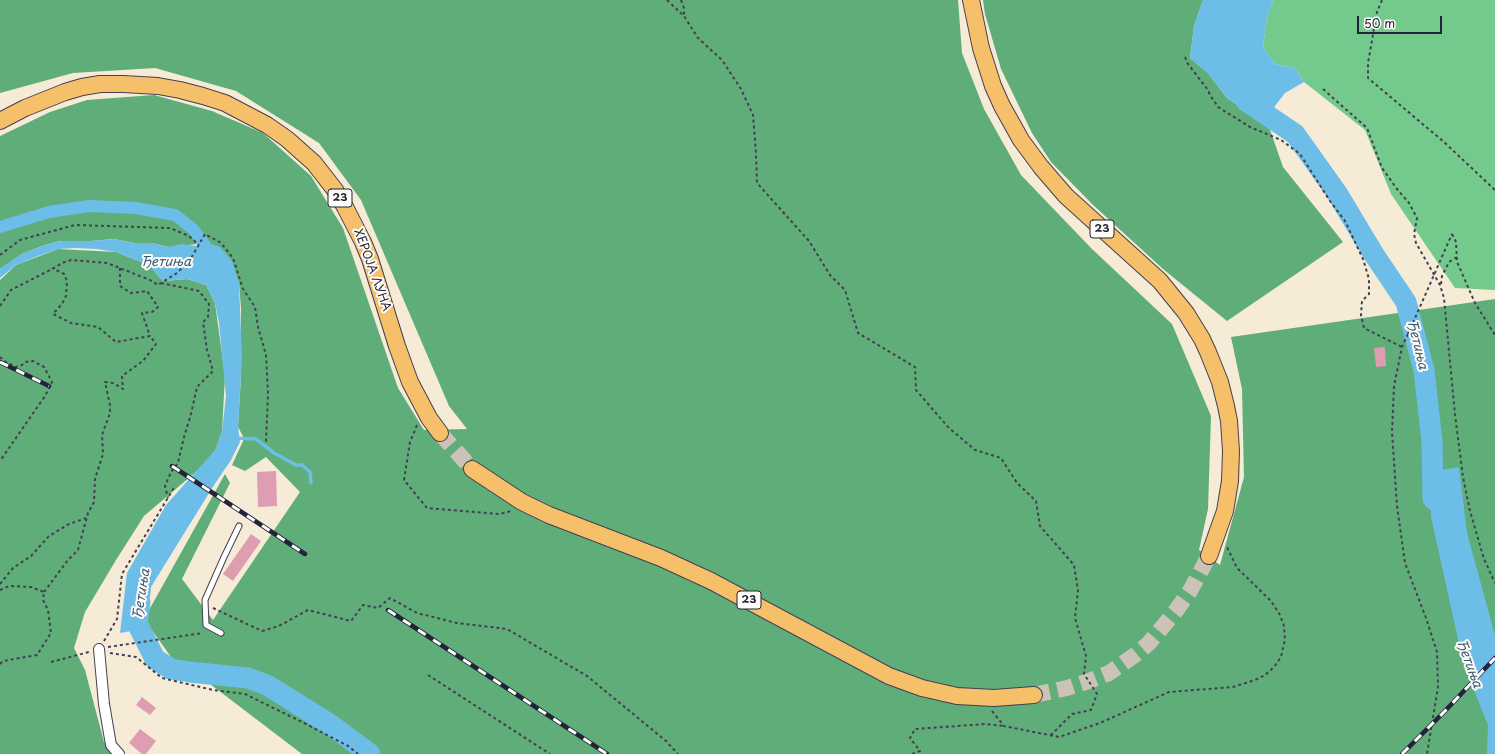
<!DOCTYPE html>
<html>
<head>
<meta charset="utf-8">
<style>
	body { margin:0 }
	#map { position:relative; width:1495px; height:754px; overflow:hidden; background:#f5ebd6; font-family:"Playpen Sans",sans-serif }
	canvas { display:block }
	.scale { position:absolute; left:1357px; top:16px; width:85px; height:18px; box-sizing:border-box; border:2px solid #22223b; border-top:0; padding-left:5px; font-size:12px; line-height:14px; white-space:nowrap; color:#22223b; -webkit-text-stroke:3px #fdfcf7; paint-order:stroke }
</style>
</head>
<body>
<div id="map">
<canvas width="1495" height="754"></canvas>
<div class="scale">50 m</div>
</div>
<script>
const context = document.querySelector('canvas').getContext('2d');
context.lineJoin = 'round';
function fill(path, color) {
  context.fillStyle = color;
  context.fill(path, 'evenodd');
}
function poly(rows) {
  const path = new Path2D();
  for (const r of rows) {
    path.moveTo(r[0], r[1]);
    for (let i = 2; i < r.length; i += 2) path.lineTo(r[i], r[i + 1]);
  }
  return path;
}
function stroke(path, color, width, dash) {
  context.strokeStyle = color;
  context.lineWidth = width;
  context.lineCap = dash ? 'butt' : 'round';
  context.setLineDash(dash || []);
  context.stroke(path);
}
function write(font, color, halo, rows, align = 'center') {
  context.font = font + ' "Playpen Sans",sans-serif';
  context.lineWidth = 4;
  context.setLineDash([]);
  context.textBaseline = 'middle';
  context.strokeStyle = halo;
  context.fillStyle = color;
  for (const [text, x, y, turn = 0] of rows) {
    context.save();
    context.translate(x, y);
    context.rotate((+turn || 0) * Math.PI / 180);
    context.textAlign = isNaN(turn) ? turn : align;
    if (halo) context.strokeText(text, 0, 0);
    context.fillText(text, 0, 0);
    context.restore();
  }
}
fill(poly([
	[1273,0,1495,0,1495,290,1455,288,1391,194,1365,130,1304,82,1295,68,1275,64,1263,47,1267,17]
]), '#74c98c');
fill(poly([
	[0,0,958,0,962,53,984,109,1021,175,1092,249,1172,324,1211,416,1208,509,1199,550,1220,565,1244,477,1242,389,1231,337,1495,299,1495,754,302,754,193,671,171,657,144,619,225,474,230,483,182,579,213,620,300,492,266,457,245,471,232,465,244,439,253,439,244,438,238,427,241,376,241,308,239,283,208,243,168,247,152,243,134,243,114,239,91,241,60,241,42,246,22,254,0,269,0,136,50,112,87,100,154,95,212,111,263,133,311,176,343,228,398,388,424,430,467,429,449,406,361,200,319,143,236,91,155,68,73,73,0,93],
	[983,0,1203,0,1194,26,1190,58,1208,73,1227,98,1269,127,1283,167,1343,242,1227,321,1163,269,1092,204,1051,162,1032,133,1001,69,985,14],
	[58,249,116,252,149,265,163,281,187,279,206,285,215,303,225,376,222,431,216,449,204,465,144,516,116,560,85,612,74,648,85,670,104,742,117,750,114,754,0,754,0,280,16,265]
]), '#5fad78');
fill(poly([
	[1203,0,1273,0,1267,17,1263,47,1275,64,1295,68,1304,82,1285,93,1275,106,1269,119,1269,127,1227,98,1208,73,1190,58,1194,26],
	[114,239,134,243,152,243,168,247,182,244,197,246,208,243,220,247,232,261,239,283,242,359,238,427,240,442,231,460,214,485,151,587,147,628,120,633,127,573,166,505,216,449,222,431,226,396,219,323,215,303,206,285,187,279,163,281,149,265,116,252,96,249,75,248,58,249,38,256,16,265,0,278,0,269,2,267,22,254,42,246,61,241,91,241],
	[1459,467,1467,533,1495,635,1495,754,1487,754,1488,725,1464,666,1431,517,1430,472]
]), '#6cbee8');
stroke(poly([
	[235,438,256,439,274,453,296,465,302,465,310,472,311,483]
]), '#6cbee8', 3.5);
stroke(poly([
	[0,227,49,212,89,206,135,208,175,215,193,229,204,244,211,258]
]), '#6cbee8', 12);
stroke(poly([
	[1246,101,1295,134,1337,193,1373,253,1406,302,1424,370,1432,442,1433,499],
	[140,603,137,623,155,659,171,669,190,672,248,678,267,685,331,725,370,754]
]), '#6cbee8', 21);
fill(poly([
	[1385,347,1386,366,1376,367,1374,348],
	[276,471,277,506,258,507,257,472],
	[251,534,261,541,233,581,223,574],
	[142,697,156,708,150,715,136,705],
	[140,729,156,741,146,754,142,754,129,743]
]), '#de9db1');
stroke(poly([
	[440,433,472,469],
	[1034,695,1067,688,1089,681,1109,673,1135,655,1149,643,1175,612,1190,591,1209,556]
]), '#cbc3b7', 16, [16, 8]);
const service = poly([
	[221,633,206,625,205,600,224,557,239,526]
]);
const minor = poly([
	[99,649,104,704,111,745,119,754]
]);
const primary = poly([
	[971,0,981,48,993,86,1002,106,1021,140,1041,167,1066,196,1160,281,1186,313,1202,339,1208,352,1220,382,1226,406,1229,421,1231,451,1230,481,1225,511,1209,556],
	[0,121,25,108,65,92,82,87,100,84,123,84,158,86,180,90,203,96,225,103,267,125,287,139,314,163,335,190,345,207,363,242,370,259,397,346,410,382,429,418,440,433],
	[472,469,522,502,549,515,661,558,711,581,889,676,922,688,957,696,994,698,1034,695]
]);
stroke(service, '#424052', 7);
stroke(minor, '#424052', 12);
stroke(primary, '#424052', 18);
stroke(poly([
	[667,0,684,16,698,38,722,60,741,89,753,115,756,153,757,183,809,241,830,275,845,290,858,333,915,367,916,390,948,427,975,450,1001,458,1017,483,1036,501,1040,526,1074,565,1078,590,1075,618,1086,656,1084,674,1097,694,1091,710,1072,714,1051,735],
	[681,0,684,8,684,16],
	[1382,0,1377,12,1368,63,1368,78,1444,142,1495,190],
	[1185,57,1188,64,1208,90,1210,95,1218,107,1250,127,1281,140,1300,154,1330,201,1345,221,1363,259,1369,279,1369,294,1362,301,1361,315,1364,328,1402,347],
	[1323,89,1367,128,1382,168,1397,189,1409,203,1417,218,1414,234,1416,243,1440,285,1444,298,1455,415,1463,477,1470,511,1484,559,1495,583],
	[1452,234,1456,242,1457,262,1475,303,1495,335],
	[0,255,20,240,75,225,170,228,189,236,199,245],
	[120,268,120,286,131,293,147,291,158,307,152,312,142,313,150,336],
	[161,283,199,291,209,304,208,317,203,322,207,350,213,371,197,387,191,414,184,437,178,463,171,472,165,486,168,498],
	[1441,284,1442,276,1449,262,1457,257],
	[0,306,11,290,56,267,62,263,71,260,107,263,150,280,158,285,177,273,190,260,205,234,221,243,233,258,243,289,255,307,258,327,266,355,268,394,266,442],
	[1408,334,1402,347,1394,386,1392,432,1397,506,1405,563,1426,618,1437,652,1438,687,1427,754],
	[0,357,4,361,16,367,22,365,25,362,33,361,44,367,52,382,45,396,0,461],
	[417,425,410,442,404,480,427,508,500,514,511,511],
	[0,584,13,568,31,556,49,536,69,524,86,518],
	[0,590,9,586,31,587,44,592,43,600,48,610,51,633,37,655,3,661,0,664],
	[44,592,68,560,78,550,88,513,94,502,95,479,103,454,102,435,110,413,110,405,105,382,113,383,123,389,122,376,143,361,156,344,150,336,116,342,98,327,71,323,53,314,62,304,66,296,67,281,64,274,52,268],
	[213,608,262,631,279,626,308,610,351,621,363,605,378,608,390,598,417,613,457,623,507,629,587,676,666,741,678,754],
	[104,641,117,619,122,574,175,486],
	[108,647,203,633],
	[110,653,136,657,162,678,213,690,245,694,304,723,348,746,358,754],
	[51,662,89,652],
	[428,675,550,754],
	[992,711,1004,726,1059,737,1100,723,1169,692,1233,687,1255,680,1265,675,1274,667,1281,657,1285,639,1284,626,1280,615,1271,601,1237,568,1227,547],
	[912,754,920,751,910,738,915,729,986,724,1004,726]
]), '#424052', 2, [3, 3]);
stroke(service, '#fff', 5);
stroke(minor, '#fff', 10);
stroke(primary, '#f6c06b', 16);
const rail = poly([
	[0,362,49,386],
	[172,466,305,554],
	[388,610,607,754],
	[1402,754,1445,711,1495,658]
]);
stroke(rail, '#22223b', 4.5);
stroke(rail, '#fdfcf7', 3, [9]);
stroke(poly([
	[1408,334,1452,234]
]), '#424052', 2, [3, 3]);
for (const [x, y, w] of [
	[340,198,24],
	[1102,229,24],
	[749,600,24]
]) {
  const box = new Path2D();
  box.roundRect(x - w / 2, y - 9, w, 18, 3);
  context.fillStyle = '#fdfcf7';
  context.fill(box);
  stroke(box, '#22223b', 1);
}
write('bold 11px', '#22223b', null, [
	["23",340,198],
	["23",1102,229],
	["23",749,600]
]);
write('12px', '#22223b', '#fdfcf7', [
	["ХЕРОЈА ЛУНА",372,270,70]
]);
write('italic 13px', '#3c5978', '#fdfcf7', [
	["Ђетиња",166,262],
	["Ђетиња",1417,345,76],
	["Ђетиња",142,594,-81],
	["Ђетиња",1469,664,70]
]);
</script>
</body>
</html>
